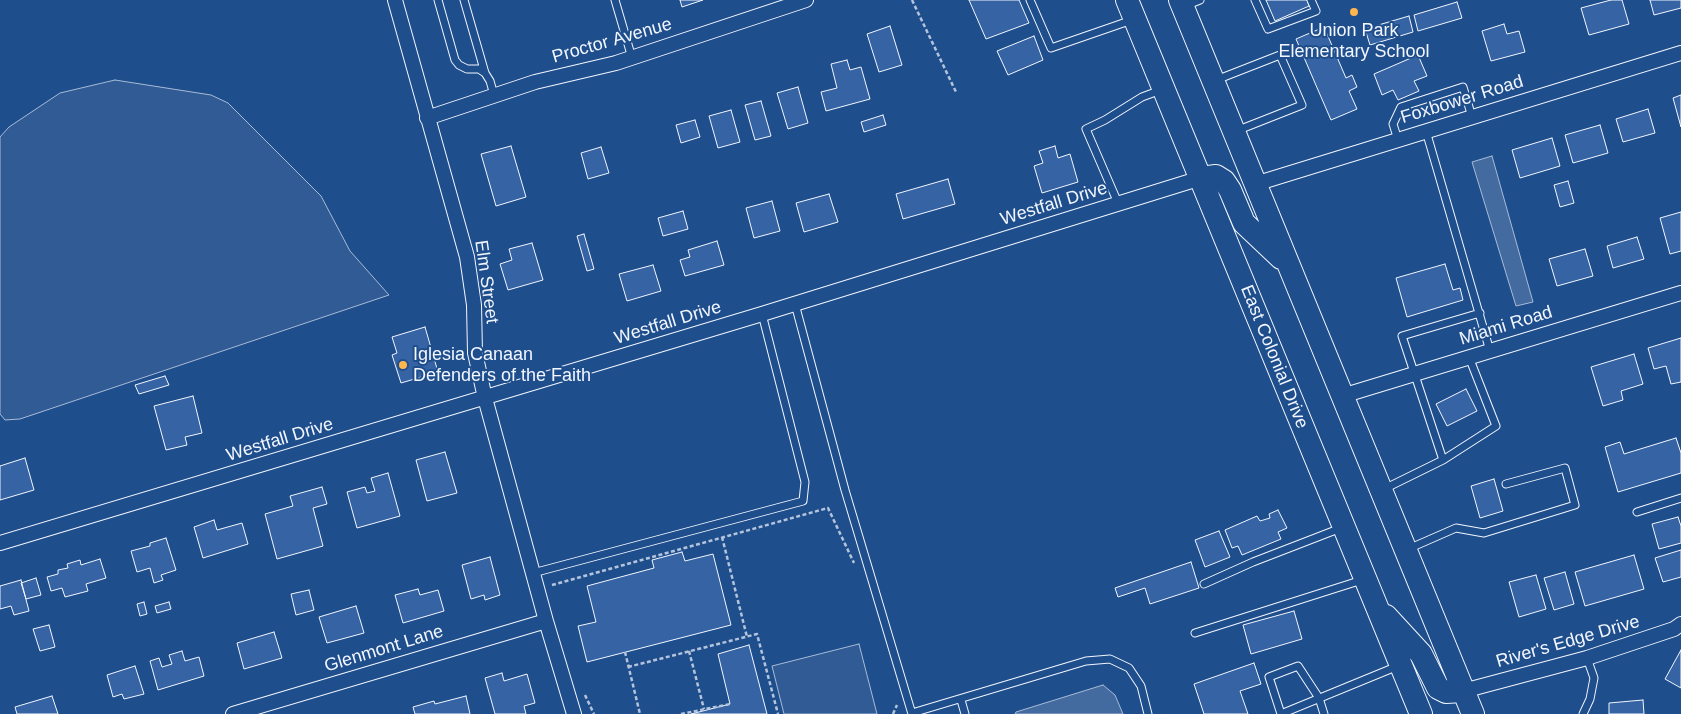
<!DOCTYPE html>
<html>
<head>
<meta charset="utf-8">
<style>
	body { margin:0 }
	canvas { display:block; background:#1f4e8c }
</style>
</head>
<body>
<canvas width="1681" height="714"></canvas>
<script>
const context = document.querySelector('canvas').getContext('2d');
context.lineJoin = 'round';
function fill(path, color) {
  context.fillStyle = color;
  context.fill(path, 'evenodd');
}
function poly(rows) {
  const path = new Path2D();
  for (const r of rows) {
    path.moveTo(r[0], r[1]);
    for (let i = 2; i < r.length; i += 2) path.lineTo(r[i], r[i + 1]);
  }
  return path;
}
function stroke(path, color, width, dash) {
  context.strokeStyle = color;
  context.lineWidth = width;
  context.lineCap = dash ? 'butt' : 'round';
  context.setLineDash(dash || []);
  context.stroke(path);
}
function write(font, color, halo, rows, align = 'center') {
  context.font = font + ' Arial,sans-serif';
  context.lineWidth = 4;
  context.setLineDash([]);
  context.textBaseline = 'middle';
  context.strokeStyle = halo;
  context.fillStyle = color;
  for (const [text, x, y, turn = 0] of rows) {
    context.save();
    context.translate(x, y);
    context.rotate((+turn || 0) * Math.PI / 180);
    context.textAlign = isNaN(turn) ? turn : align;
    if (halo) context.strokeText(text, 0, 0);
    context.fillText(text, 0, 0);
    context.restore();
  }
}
const built = poly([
	[115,80,211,95,228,103,321,196,350,251,389,295,20,419,5,420,0,414,0,137,9,127,60,93,115,80],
	[859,644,877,714,784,714,772,666,859,644]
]);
fill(built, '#305b95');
stroke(built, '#a8bbd7', 1);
const water = poly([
	[1492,156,1533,302,1516,306,1472,162,1492,156],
	[1103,685,1115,695,1123,714,1015,714,1016,712,1103,685]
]);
fill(water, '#446ba0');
stroke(water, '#a8bbd7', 1);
const building = poly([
	[680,0,703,0,682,7,680,0],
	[969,0,1019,0,1029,23,986,39,969,0],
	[1266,0,1307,0,1309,6,1275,21,1266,0],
	[1611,0,1622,0,1629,24,1589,35,1581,8,1611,0],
	[1650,0,1681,0,1681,8,1654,15,1650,0],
	[1457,2,1462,18,1418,31,1414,15,1457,2],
	[1409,16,1413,32,1370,45,1365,29,1409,16],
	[1504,24,1507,34,1519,31,1525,52,1491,61,1482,31,1504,24],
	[890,26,902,65,879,72,867,34,890,26],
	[1324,27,1346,78,1352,75,1357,87,1349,91,1357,109,1331,120,1296,39,1324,27],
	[1034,36,1043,60,1008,75,997,51,1034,36],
	[1418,55,1427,76,1414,81,1419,91,1398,100,1393,90,1382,95,1374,74,1418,55],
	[847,60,850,70,861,67,870,99,826,111,821,92,837,88,831,64,847,60],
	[798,87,808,123,788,129,777,93,798,87],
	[1681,95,1681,127,1673,98,1681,95],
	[761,101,771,136,755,140,745,105,761,101],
	[1648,109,1655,133,1623,142,1616,119,1648,109],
	[731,110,740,142,718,148,709,116,731,110],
	[883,115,886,125,864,132,861,122,883,115],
	[695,120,700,137,681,143,676,125,695,120],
	[1600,125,1608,153,1573,163,1565,135,1600,125],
	[1552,138,1560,166,1520,178,1512,150,1552,138],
	[511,146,526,197,496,206,481,154,511,146],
	[1055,146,1058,158,1070,154,1078,182,1042,193,1034,166,1043,163,1039,151,1055,146],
	[601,147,609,173,588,179,581,153,601,147],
	[948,179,955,204,903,219,896,194,948,179],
	[1568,181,1574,203,1560,207,1554,185,1568,181],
	[829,194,838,222,804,232,796,203,829,194],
	[772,201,780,231,754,238,746,208,772,201],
	[683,211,688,229,663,236,658,218,683,211],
	[1681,212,1681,251,1670,254,1660,218,1681,212],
	[584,234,594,269,587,271,577,236,584,234],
	[1637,237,1644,259,1613,268,1607,246,1637,237],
	[717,241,724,265,685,276,680,260,690,257,688,250,717,241],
	[532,243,543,280,508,290,500,264,512,260,509,249,532,243],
	[1585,249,1593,276,1557,286,1549,259,1585,249],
	[1445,264,1453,290,1460,288,1463,300,1407,317,1396,278,1445,264],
	[653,265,661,291,627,301,619,274,653,265],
	[425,327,438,372,401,383,392,355,397,353,392,337,425,327],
	[1681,338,1681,382,1671,384,1666,366,1654,369,1648,348,1681,338],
	[1634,354,1643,384,1621,391,1623,400,1603,406,1591,367,1634,354],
	[165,376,169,385,139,394,135,385,165,376],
	[1466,389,1477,411,1447,426,1436,404,1466,389],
	[193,396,202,433,185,437,187,445,166,450,154,406,193,396],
	[1676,438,1681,453,1681,473,1618,492,1605,447,1620,442,1624,454,1676,438],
	[445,452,457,493,427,501,416,460,445,452],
	[25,458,34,490,0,500,0,466,25,458],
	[388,473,400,516,357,528,347,492,365,487,367,493,375,491,371,478,388,473],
	[1494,479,1503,511,1480,518,1471,486,1494,479],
	[322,487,327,504,313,508,323,546,277,559,265,514,293,506,290,496,322,487],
	[1278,510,1287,528,1278,532,1281,539,1242,555,1238,546,1232,548,1225,530,1257,516,1260,521,1270,518,1269,514,1278,510],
	[1678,517,1681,526,1681,543,1659,549,1652,524,1678,517],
	[214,520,217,530,242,523,248,544,203,558,194,527,214,520],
	[1219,531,1230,557,1205,567,1195,540,1219,531],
	[166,538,176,570,161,575,163,580,154,583,150,568,137,572,131,551,150,546,150,543,166,538],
	[1681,550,1681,577,1663,582,1655,558,1681,550],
	[682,552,685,561,713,554,731,625,587,662,578,626,596,622,587,586,654,568,652,560,682,552],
	[1634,555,1644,589,1585,606,1575,572,1634,555],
	[490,557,500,595,485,600,484,595,471,599,462,565,490,557],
	[100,559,106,578,86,584,88,591,65,597,62,588,51,591,47,577,58,574,58,570,68,568,67,564,80,560,81,565,100,559],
	[1191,562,1199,588,1150,604,1145,588,1118,597,1115,588,1191,562],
	[1565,572,1574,604,1554,610,1544,578,1565,572],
	[1536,575,1546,609,1519,617,1509,582,1536,575],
	[36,578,41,595,26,599,21,583,36,578],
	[21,580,29,611,14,615,11,606,0,609,0,586,21,580],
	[418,589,420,595,438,590,444,611,403,623,395,595,418,589],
	[309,590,314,610,296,615,291,594,309,590],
	[144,602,147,614,140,616,137,604,144,602],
	[169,602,171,609,157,613,155,606,169,602],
	[356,606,364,633,327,643,319,617,356,606],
	[1294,611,1302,639,1251,654,1243,625,1294,611],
	[49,625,55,647,40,651,33,629,49,625],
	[274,632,282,658,244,669,237,643,274,632],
	[749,645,767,714,691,714,730,704,718,654,749,645],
	[1681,650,1681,688,1665,679,1681,650],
	[182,651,185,661,199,657,204,676,158,690,150,661,159,658,162,667,172,664,169,655,182,651],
	[1254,663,1261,684,1240,691,1248,714,1204,714,1194,684,1254,663],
	[135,666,144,694,124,699,122,694,113,697,107,675,135,666],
	[502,673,504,681,527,674,535,703,524,706,526,714,495,714,485,678,502,673],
	[52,696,58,714,17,714,15,707,52,696],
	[466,696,470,714,415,714,413,707,434,701,435,704,466,696],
	[1643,700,1644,714,1609,714,1609,703,1643,700]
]);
fill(building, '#3563a3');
stroke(building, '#f2f6ff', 1);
const service = poly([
	[438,0,455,60,459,65,467,69,479,69,485,73],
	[464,0,485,73,490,81,494,95],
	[615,0,632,58],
	[1030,0,1051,48,1132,20],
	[1255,0,1268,29,1316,11,1311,0],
	[1185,6,1200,0],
	[1216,80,1280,55,1302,105,1236,131],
	[1426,131,1490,351],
	[1398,140,1393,124,1401,107,1463,87,1472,117],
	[1118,203,1086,129,1105,120,1142,97,1161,90],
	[795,304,845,490,912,714],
	[1443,460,1496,426,1469,357],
	[1384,489,1443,460,1402,336,1480,313],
	[1637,512,1681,498],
	[1408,549,1456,528,1484,533,1575,505,1565,468,1506,484],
	[533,573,803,501,805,482,762,314],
	[1204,584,1253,562,1341,528],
	[1195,633,1362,580],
	[961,700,965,714],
	[912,713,1086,661,1110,659,1129,668,1141,686,1148,714],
	[1281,714,1398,666],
	[1281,714,1269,677,1298,666,1319,698,1324,714],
	[1583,714,1590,699,1594,678,1587,658]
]);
const minor = poly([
	[395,0,467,257,474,305,475,353,485,398,546,621,574,714],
	[427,118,535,82,616,63,806,0],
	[1255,184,1681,53],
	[1342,396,1681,293],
	[0,543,762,314,1201,178],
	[1463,691,1587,658,1674,629,1681,624],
	[233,714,546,621]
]);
const trunk = poly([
	[1127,0,1421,714],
	[1180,0,1473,714],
	[1201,178,1216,176,1224,181,1230,190,1244,223,1281,258],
	[1386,616,1421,654,1438,688,1446,692,1463,691]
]);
stroke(service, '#f2f6ff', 9);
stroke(minor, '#f2f6ff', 16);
stroke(trunk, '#f2f6ff', 24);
stroke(poly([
	[912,0,956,92],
	[722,537,747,637],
	[552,585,828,508,854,563],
	[689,651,704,709],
	[625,652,640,714],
	[628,667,757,634,778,714],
	[585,695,594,714],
	[681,714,730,704],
	[893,714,897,705]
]), '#b3c4dc', 2.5, [4, 2.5]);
stroke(service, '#1f4e8c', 7);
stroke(minor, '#1f4e8c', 14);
stroke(trunk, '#1f4e8c', 22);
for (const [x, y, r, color] of [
	[1354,12,5,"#ffb74d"],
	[403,365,5,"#ffb74d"]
]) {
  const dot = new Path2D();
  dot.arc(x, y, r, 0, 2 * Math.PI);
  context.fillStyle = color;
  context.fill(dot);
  stroke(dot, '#1f4e8c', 2);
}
write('18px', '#f2f6ff', '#1f4e8c', [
	["Union Park",1354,31],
	["Elementary School",1354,52],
	["Iglesia Canaan",413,355,"left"],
	["Defenders of the Faith",413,376,"left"]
]);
write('18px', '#f2f6ff', '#1f4e8c', [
	["Proctor Avenue",612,41,-16],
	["Foxbower Road",1462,100,-17],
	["Westfall Drive",1054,204,-17],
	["Elm Street",486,282,82],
	["Westfall Drive",668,323,-17],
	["Miami Road",1506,326,-17],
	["East Colonial Drive",1274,357,68],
	["Westfall Drive",280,440,-17],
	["River's Edge Drive",1568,642,-16],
	["Glenmont Lane",384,649,-17]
]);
</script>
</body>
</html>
